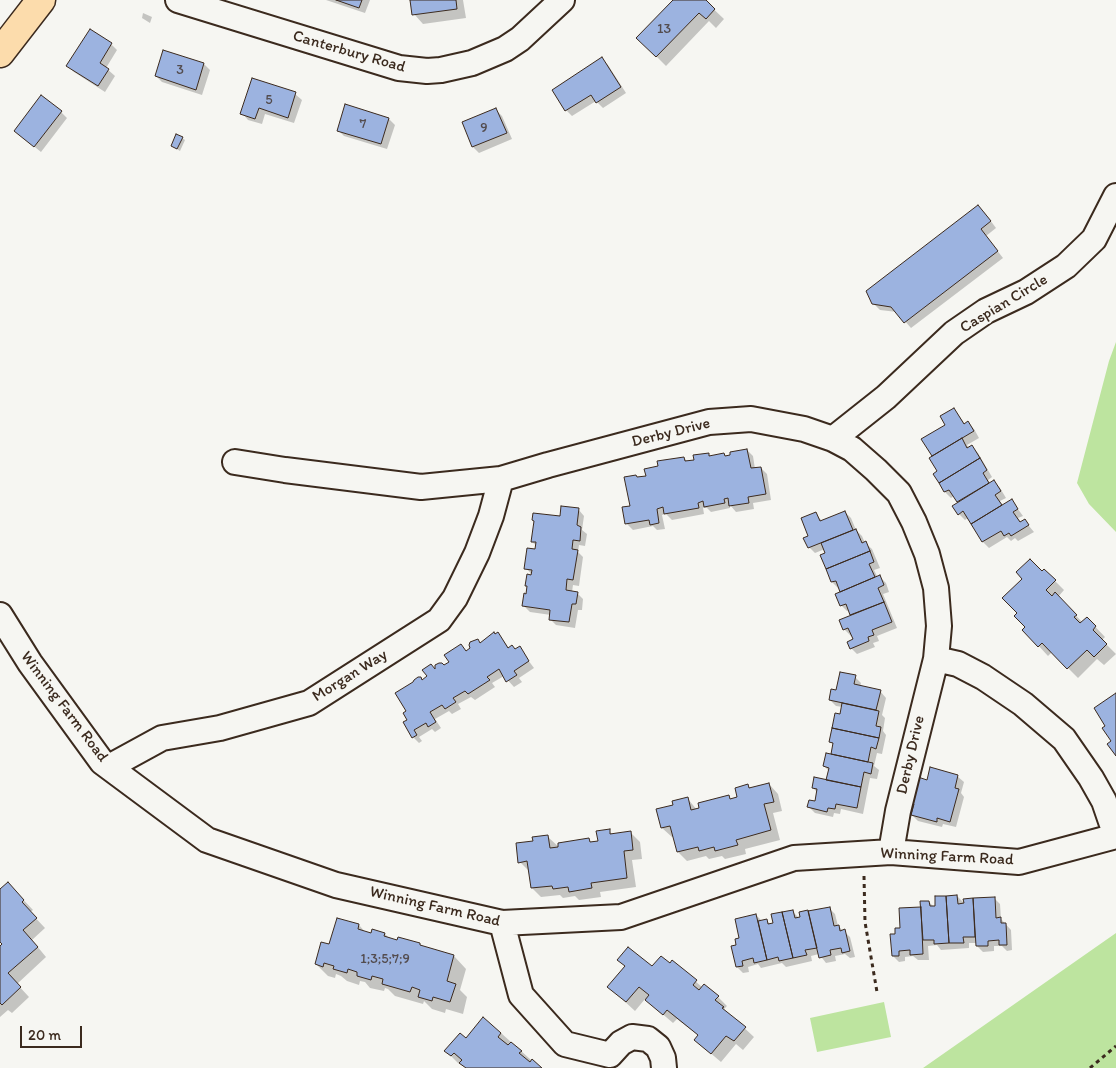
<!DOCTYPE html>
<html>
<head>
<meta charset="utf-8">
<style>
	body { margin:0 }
	#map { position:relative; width:1116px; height:1068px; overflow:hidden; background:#f6f6f2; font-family:Itim,sans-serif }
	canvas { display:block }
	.scale { position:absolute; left:20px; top:1026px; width:62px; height:22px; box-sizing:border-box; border:2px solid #3b2a1e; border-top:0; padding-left:6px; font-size:15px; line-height:18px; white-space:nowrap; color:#3b2a1e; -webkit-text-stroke:4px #f6f6f2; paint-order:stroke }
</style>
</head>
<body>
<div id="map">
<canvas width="1116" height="1068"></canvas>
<div class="scale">20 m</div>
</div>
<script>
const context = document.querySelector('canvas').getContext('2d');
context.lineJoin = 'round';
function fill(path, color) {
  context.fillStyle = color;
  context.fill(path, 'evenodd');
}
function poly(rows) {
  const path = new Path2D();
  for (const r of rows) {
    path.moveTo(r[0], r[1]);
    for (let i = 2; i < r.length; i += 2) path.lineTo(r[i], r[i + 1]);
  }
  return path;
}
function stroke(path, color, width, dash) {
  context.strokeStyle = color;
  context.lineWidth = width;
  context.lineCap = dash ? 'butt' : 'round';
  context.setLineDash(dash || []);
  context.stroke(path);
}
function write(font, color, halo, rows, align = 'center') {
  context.font = font + ' Itim,sans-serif';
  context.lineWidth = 4;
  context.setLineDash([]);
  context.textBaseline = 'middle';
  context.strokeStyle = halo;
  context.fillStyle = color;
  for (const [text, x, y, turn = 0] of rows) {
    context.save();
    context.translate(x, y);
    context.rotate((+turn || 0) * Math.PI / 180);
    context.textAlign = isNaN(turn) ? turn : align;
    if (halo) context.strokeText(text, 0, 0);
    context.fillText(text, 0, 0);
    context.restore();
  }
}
fill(poly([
	[1116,342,1116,532,1089,504,1077,483,1109,361],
	[1116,933,1116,1068,923,1068],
	[884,1002,891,1037,817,1052,810,1018]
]), '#bde49f');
fill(poly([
	[326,0,370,0,365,13],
	[411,0,463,0,466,18,423,24,414,14],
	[674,0,704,0,724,19,716,28,709,21,666,66,638,38],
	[143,13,152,17,150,23,142,18],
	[90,31,111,44,117,50,106,68,115,76,105,92,74,72,68,66],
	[602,59,608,65,626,93,603,108,596,101,572,116,566,110,553,90],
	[204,64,210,70,202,95,162,82,156,76],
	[295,94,302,100,294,123,265,114,262,124,248,120,242,113],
	[496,110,502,116,512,139,479,153,473,147,463,123],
	[61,112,67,118,41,152,15,131],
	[389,119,395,125,387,149,344,136,338,130],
	[182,138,185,140,180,151,172,146],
	[984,212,996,228,986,236,1003,258,911,328,897,312,880,310,873,303],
	[954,409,965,424,968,423,974,429,979,438,967,445,969,448,972,447,978,453,992,477,988,480,991,484,994,482,1000,488,1006,498,1000,501,1003,506,1012,501,1023,516,1018,518,1021,522,1024,520,1034,532,1018,541,1015,538,1011,541,1007,537,989,548,983,542,969,517,965,520,959,514,959,503,954,496,951,498,945,492,935,474,939,472,934,457,923,439,947,425],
	[747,450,753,456,755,469,761,468,767,474,771,500,753,503,754,509,736,512,730,505,730,508,711,512,707,508,703,508,704,514,672,520,666,514,662,515,665,529,657,530,653,526,633,530,627,524,624,508,631,507,638,478,647,477,684,458,688,462,695,461,708,454,711,457,724,454,726,457],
	[578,509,584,516,582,530,587,534,585,546,579,545,578,552,583,557,579,586,573,585,572,592,577,593,583,599,582,610,578,610,575,628,556,625,550,619,551,615,530,612,524,606,528,595,528,588,526,585,534,577,526,568,536,550,537,546,532,542,535,522,533,520,561,518],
	[845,512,851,518,856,530,862,536,865,543,872,549,880,568,874,570,878,578,880,577,886,583,889,592,883,594,897,628,877,636,879,641,873,643,875,647,857,654,851,648,855,640,853,635,851,636,845,630,841,620,852,616,850,610,847,611,841,605,842,592,832,582,825,549,815,553,809,547,809,536,816,514,822,521],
	[1044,570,1064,590,1058,597,1083,623,1087,618,1105,637,1102,640,1116,654,1104,665,1097,659,1078,678,1052,652,1048,656,1024,630,1027,627,1042,573],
	[498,633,509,648,512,646,516,650,519,648,534,668,519,678,522,682,514,687,504,676,492,683,495,687,475,700,471,697,458,704,461,709,452,714,449,711,435,719,441,728,435,732,432,729,419,737,422,741,419,743,413,737,407,712,423,681,436,670,450,663,461,646,467,652],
	[855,677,861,683,860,687,880,691,886,698,882,715,885,718,883,731,886,735,882,754,877,753,874,766,879,770,877,779,870,778,863,814,841,809,840,814,834,813,833,817,815,813,809,807,816,803,818,793,813,788,827,781,829,771,824,766,832,756,834,745,830,741,843,707,836,706,830,700,837,691],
	[957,776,964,782,961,793,964,797,956,827,943,824,942,827,918,821,912,815],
	[769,784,778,794,782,811,773,813,780,840,745,849,746,854,725,859,722,856,709,859,706,856,687,861,678,852,674,836,672,837,662,828,658,810,674,806,688,799,697,810,728,797,731,800,739,798,748,786,751,789],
	[609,831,613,835,630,832,640,842,642,859,632,860,636,887,600,892,601,897,579,900,575,896,563,898,560,895,541,897,532,888,530,872,520,862,534,842,548,837,560,848,588,840,592,843,599,842],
	[0,891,17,893,33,910,30,912,45,928,32,940,46,957,17,984,29,997,12,1013,8,1010,0,1017,0,948,4,944,0,940],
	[957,896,965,904,965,900,994,898,1000,904,1001,919,1011,930,1012,950,1007,951,1002,946,994,946,994,951,983,952,977,946,977,943,969,943,969,948,941,950,937,945,928,946,929,960,918,960,913,956,905,957,905,961,899,962,893,956,897,935,901,929,929,902,934,907],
	[829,908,835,914,838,926,850,937,855,957,850,958,845,954,835,956,836,961,826,963,819,954,811,956,812,961,786,967,782,963,761,968,758,964,748,967,749,972,743,973,737,967,738,946,756,915,762,921,766,920,771,925,792,911,799,918],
	[337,920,359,925,366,933,385,934,390,939,420,944,423,948,454,956,466,969,460,990,467,997,463,1014,446,1009,445,1013,432,1009,424,1001,423,1004,395,996,388,989,385,988,384,991,370,988,365,982,360,981,359,985,347,981,341,976,336,974,335,978,328,976,316,964,330,946],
	[673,962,702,987,718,997,727,1006,724,1009,754,1037,743,1050,736,1044,721,1062,695,1040,699,1036,677,1019,673,1023,645,999,635,1011,609,987,653,968,670,965],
	[501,1033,540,1068,466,1068,458,1063,446,1051,466,1040]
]), '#0003');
const building = poly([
	[336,0,362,0,359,8,336,0],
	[410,0,456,0,457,9,412,15,410,0],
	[673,0,706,0,715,9,706,19,699,13,656,57,636,38,673,0],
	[90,29,112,43,100,63,109,69,98,86,66,66,90,29],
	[163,50,204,63,196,90,155,76,163,50],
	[602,57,621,87,596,103,591,95,565,111,552,90,602,57],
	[252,78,296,92,288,118,259,108,255,119,240,114,252,78],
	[41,95,62,111,34,147,14,131,41,95],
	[345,104,389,118,381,144,337,131,345,104],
	[496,108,507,133,472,147,462,122,496,108],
	[176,134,183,137,177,149,171,146,176,134],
	[978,205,991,221,981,229,998,251,904,323,891,307,872,304,866,291,978,205],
	[954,408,964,424,968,421,974,431,932,456,921,439,945,425,940,416,954,408],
	[962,438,967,448,972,445,980,458,939,483,933,474,937,471,929,458,962,438],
	[747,449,751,468,761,467,766,494,748,497,749,503,729,506,728,498,724,499,725,503,704,507,703,501,698,503,699,508,664,514,663,507,657,509,659,523,650,525,649,520,625,524,622,507,630,506,624,477,636,475,637,477,646,476,644,469,658,466,657,461,684,457,685,461,694,460,693,455,709,453,709,456,724,453,725,456,730,455,730,452,747,449],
	[980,458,987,470,983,473,989,483,957,502,949,490,944,492,939,483,980,458],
	[994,480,1001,491,995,495,1002,505,971,524,963,511,958,515,952,506,994,480],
	[1012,499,1018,509,1013,512,1020,522,1025,519,1029,525,1011,536,1009,533,1004,536,1001,531,982,542,971,524,1012,499],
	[561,506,579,508,577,525,581,527,580,541,573,540,572,549,578,550,573,580,567,579,566,590,578,592,576,604,572,604,569,622,549,620,550,610,522,606,524,593,526,594,527,586,525,586,527,574,531,575,532,570,524,569,527,548,535,549,536,542,531,542,534,521,532,520,533,513,560,516,561,506],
	[845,511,853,530,808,548,803,538,808,536,801,518,816,512,820,521,845,511],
	[856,529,862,543,866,541,870,551,826,569,820,555,825,553,821,543,856,529],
	[870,551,874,562,869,564,875,577,840,592,836,581,831,582,826,569,870,551],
	[1030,559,1042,571,1044,569,1056,580,1046,590,1052,596,1055,592,1077,615,1074,617,1080,623,1087,617,1096,626,1093,630,1107,644,1094,657,1087,650,1067,669,1042,643,1038,647,1022,630,1025,627,1014,616,1017,613,1002,598,1022,579,1016,572,1030,559],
	[880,575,884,585,878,588,884,602,850,615,846,604,840,606,835,594,880,575],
	[884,602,892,622,872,630,874,635,868,637,869,641,850,649,847,642,853,639,848,628,843,630,839,620,884,602],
	[494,632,495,634,498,632,508,648,512,645,515,649,520,646,529,661,514,671,517,675,506,682,499,669,487,677,490,680,468,694,465,691,453,698,456,702,445,709,442,705,430,712,436,722,428,727,426,723,414,730,417,735,412,738,403,722,407,720,403,713,406,711,395,693,413,682,414,680,418,677,421,677,422,680,427,676,422,670,431,664,435,669,435,665,439,663,442,663,444,665,449,662,444,655,461,644,466,651,470,648,469,645,470,642,478,639,480,643,494,632],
	[840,672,856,675,854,684,881,690,876,710,829,700,831,689,836,690,840,672],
	[1116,693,1116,756,1107,744,1111,741,1102,728,1105,726,1094,708,1116,693],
	[842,703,879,711,876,726,881,727,879,738,832,728,835,713,840,714,842,703],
	[832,728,879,738,876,749,871,747,868,762,831,754,833,743,829,742,832,728],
	[826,753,873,763,871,774,864,772,861,787,826,780,829,768,823,766,826,753],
	[930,767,958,775,955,788,959,789,950,822,937,818,937,822,911,815,914,804,912,803,918,777,927,780,930,767],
	[814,777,861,787,857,808,836,804,835,809,828,808,827,812,807,807,809,800,815,801,817,789,812,788,814,777],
	[769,783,774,802,764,804,771,830,736,840,738,845,715,851,714,847,699,851,698,847,677,852,670,826,661,828,656,809,673,805,672,801,688,797,691,810,699,808,698,803,729,795,730,799,737,797,735,788,748,784,749,788,769,783],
	[610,829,610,834,631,831,633,850,624,851,627,878,591,883,592,888,569,892,568,887,553,889,552,886,531,888,527,861,518,863,516,843,533,841,532,837,548,835,550,848,558,847,558,843,589,838,590,842,598,841,596,831,610,829],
	[8,882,24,900,22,902,37,918,23,930,38,947,8,973,21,987,2,1005,0,1003,0,946,2,944,0,942,0,889,8,882],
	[957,895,958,904,964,903,963,899,973,898,975,937,963,937,964,943,949,943,946,896,957,895],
	[935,896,946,896,949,943,934,944,934,940,923,940,920,901,929,901,930,906,935,906,935,896],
	[995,897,996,918,1001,917,1001,923,1006,923,1007,945,999,945,999,940,988,941,988,946,976,946,973,898,995,897],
	[830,907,834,926,839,925,840,931,845,929,850,951,842,953,841,948,830,950,831,955,819,958,808,911,830,907],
	[921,907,923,954,910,955,910,950,899,951,899,956,892,956,890,934,895,934,895,928,900,928,899,908,921,907],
	[793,910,795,918,800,917,799,912,808,910,817,948,805,950,807,955,793,958,782,912,793,910],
	[782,912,793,958,779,961,778,957,767,960,758,921,767,919,768,924,773,923,771,914,782,912],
	[756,914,767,960,754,963,753,958,742,961,743,966,736,967,731,946,736,945,735,939,739,938,735,919,756,914],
	[337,918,359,924,358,929,371,933,372,929,385,933,384,936,397,940,398,937,420,943,420,945,454,955,447,981,456,984,450,1002,433,997,432,1001,418,997,420,990,412,987,410,992,382,984,383,979,372,976,371,980,357,976,357,972,348,969,347,973,333,969,334,966,324,963,323,967,315,964,321,942,329,944,337,918],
	[628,947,652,966,661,956,670,963,672,960,697,980,693,985,699,990,704,984,719,996,715,1000,724,1007,722,1008,746,1027,734,1041,726,1036,711,1054,694,1040,698,1035,667,1010,663,1015,645,1000,649,995,639,987,626,1002,607,987,625,966,617,960,628,947],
	[483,1017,501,1033,498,1037,508,1045,511,1042,522,1051,519,1053,530,1062,532,1059,542,1068,466,1068,459,1063,462,1060,454,1053,451,1056,444,1051,460,1033,466,1038,483,1017]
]);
fill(building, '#9cb3e0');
stroke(building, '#3b2a1e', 1);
const minor = poly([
	[178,0,399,68,427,71,441,70,472,63,505,49,520,39,562,0],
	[833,439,886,397,954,333,986,311,1026,292,1066,266,1094,239,1116,196],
	[235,462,285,470,421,487,501,479,548,465,709,422,751,419,804,429,833,439,852,449,876,470,899,493,914,522,927,554,936,588,939,626,936,659,898,811,891,852],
	[0,615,30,663,102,762,207,840,336,885,502,923,621,917,794,858,891,852,1019,862,1116,836],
	[936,659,958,664,983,677,1023,704,1064,739,1091,778,1104,801,1116,836],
	[109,767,162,738,220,728,309,703,439,620,455,598,477,553,491,516,501,479],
	[502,923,521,995,565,1044,610,1055],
	[610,1055,621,1043,632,1037,648,1039,658,1047,663,1058,664,1068]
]);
const primary = poly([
	[0,53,41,0]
]);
stroke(minor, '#3b2a1e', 28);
stroke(primary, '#3b2a1e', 31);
stroke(poly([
	[864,876,865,922,877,992],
	[1090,1068,1116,1046]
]), '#3b2a1e', 3, [4, 4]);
stroke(minor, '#f6f6f2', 24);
stroke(primary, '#fcdcac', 28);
write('14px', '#534c4e', null, [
	["13",664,29],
	["3",180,70],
	["5",269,100],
	["7",363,124],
	["9",484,128],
	["1;3;5;7;9",385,959]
]);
write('16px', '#3b2a1e', '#f6f6f2', [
	["Canterbury Road",349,52,16],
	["Caspian Circle",1004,304,-31],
	["Derby Drive",671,433,-14],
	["Morgan Way",350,676,-32],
	["Winning Farm Road",64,707,53],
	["Derby Drive",911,755,-77],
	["Winning Farm Road",947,857,3],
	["Winning Farm Road",435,907,13]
]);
</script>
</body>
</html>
